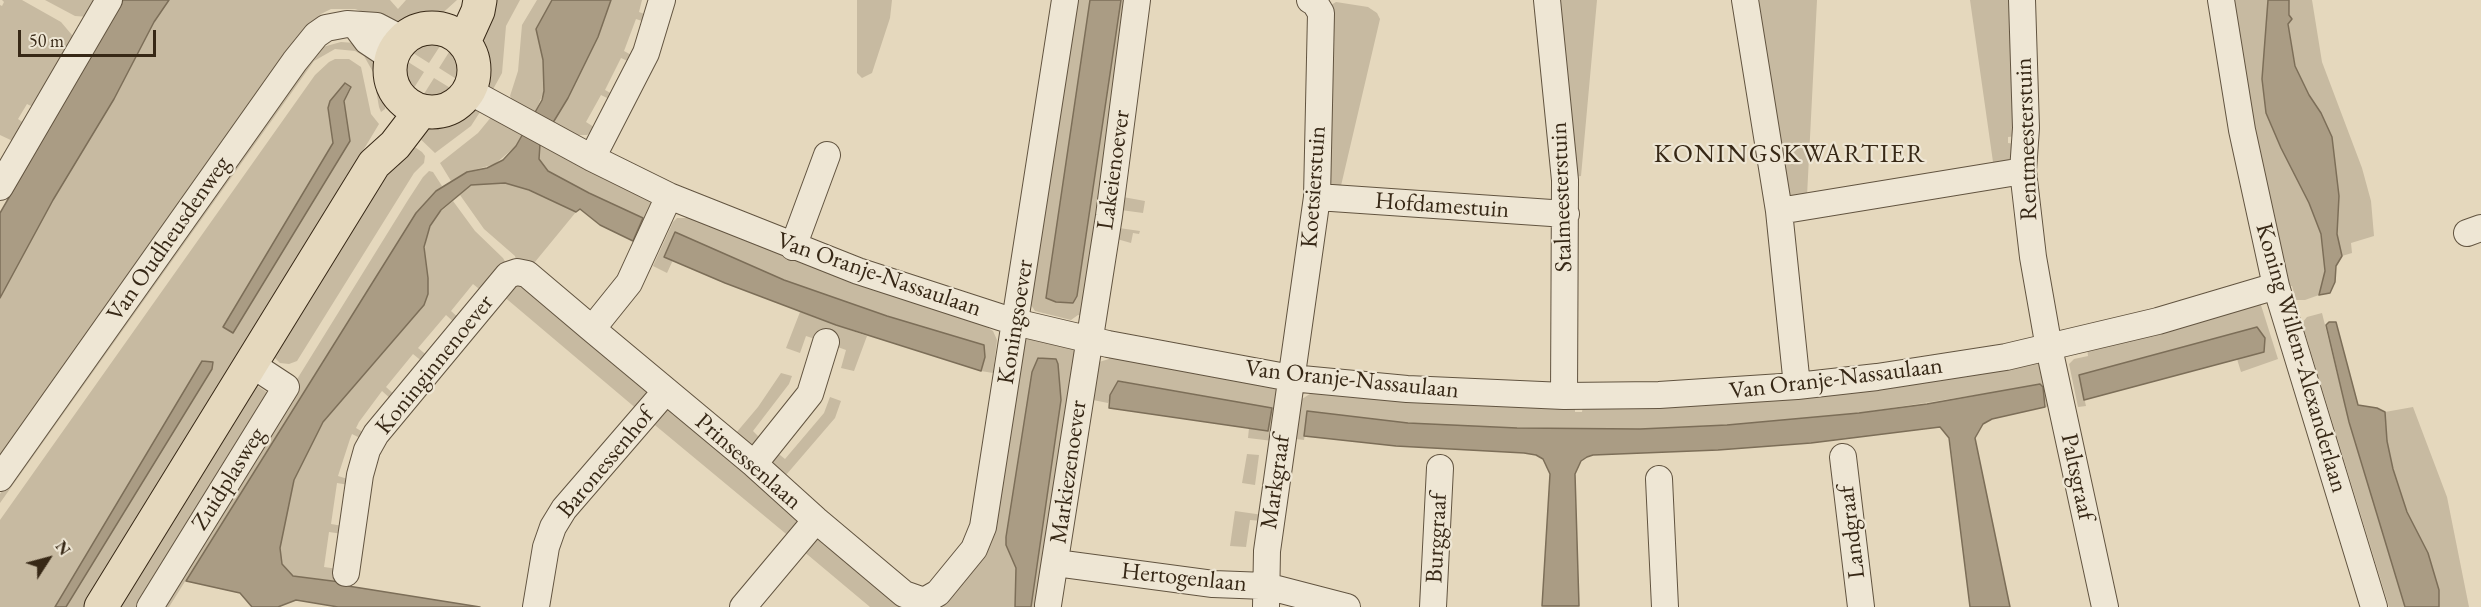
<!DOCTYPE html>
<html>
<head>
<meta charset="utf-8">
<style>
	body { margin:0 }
	#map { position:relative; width:2481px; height:607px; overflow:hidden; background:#e5d8bd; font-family:"EB Garamond",serif }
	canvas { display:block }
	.north { position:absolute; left:18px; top:529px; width:60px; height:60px; -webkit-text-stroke:4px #eee6d4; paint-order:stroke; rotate:54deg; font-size:16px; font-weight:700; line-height:24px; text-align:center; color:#372816 }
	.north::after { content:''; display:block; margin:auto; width:21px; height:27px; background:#372816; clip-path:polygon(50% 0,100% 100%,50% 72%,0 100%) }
	.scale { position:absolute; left:18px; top:30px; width:138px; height:27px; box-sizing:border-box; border:3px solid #372816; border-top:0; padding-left:8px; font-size:18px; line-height:21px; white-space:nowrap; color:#372816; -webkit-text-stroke:4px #eee6d4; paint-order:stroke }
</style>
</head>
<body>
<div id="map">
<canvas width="2481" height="607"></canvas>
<div class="north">N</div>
<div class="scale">50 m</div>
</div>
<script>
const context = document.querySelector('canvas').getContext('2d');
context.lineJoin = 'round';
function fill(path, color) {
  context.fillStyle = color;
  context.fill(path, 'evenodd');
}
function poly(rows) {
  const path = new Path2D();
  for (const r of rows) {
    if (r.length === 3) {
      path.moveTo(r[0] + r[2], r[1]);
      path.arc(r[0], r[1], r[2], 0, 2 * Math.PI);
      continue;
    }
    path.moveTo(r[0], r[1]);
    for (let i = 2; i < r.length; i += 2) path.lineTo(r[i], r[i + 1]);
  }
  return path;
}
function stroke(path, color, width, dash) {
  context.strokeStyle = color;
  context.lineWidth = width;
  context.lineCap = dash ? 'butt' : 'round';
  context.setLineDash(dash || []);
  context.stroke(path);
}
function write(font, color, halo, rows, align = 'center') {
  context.font = font + ' "EB Garamond",serif';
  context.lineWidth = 4.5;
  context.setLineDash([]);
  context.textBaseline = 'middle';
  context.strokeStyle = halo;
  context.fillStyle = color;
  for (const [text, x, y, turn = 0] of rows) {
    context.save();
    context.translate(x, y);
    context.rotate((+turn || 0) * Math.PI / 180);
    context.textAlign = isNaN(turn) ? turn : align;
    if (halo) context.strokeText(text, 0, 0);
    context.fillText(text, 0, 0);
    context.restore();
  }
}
fill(poly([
	[2,0,22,0,61,22,72,35,74,45,37,109,27,104,18,119,27,125,17,143,0,135,0,5,2,6,4,2],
	[45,0,99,0,89,17,75,16],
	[169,0,390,0,398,9,406,0,457,0,437,18,423,19,405,25,400,25,355,9,331,9,321,14,297,42,0,462,0,298,53,200,114,99,154,22],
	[492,0,520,0,506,26,502,73,491,93,483,80,482,61,477,45],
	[537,0,552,0,536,29,543,60,544,91,535,113,513,101,510,96,518,71,522,25],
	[611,0,642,0,639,12,650,16,648,23,636,19,624,51,635,57,632,63,621,58,605,90,616,96,613,101,601,95,586,122,594,127,592,131,587,135,578,135,553,123,598,37],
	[857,0,892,0,890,18,872,73,862,78,857,73],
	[1071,0,1090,0,1046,298,1056,302,1073,302,1077,296,1121,0,1131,0,1084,316,1078,315,1071,320,1035,311,1031,305,1032,298,1027,297],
	[1559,0,1597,0,1581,176,1573,177],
	[1753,0,1817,0,1807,196,1797,197,1788,195],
	[1970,0,2013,0,2017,136,2008,137,2008,143,2016,144,2014,161,1994,169],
	[2232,0,2268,0,2266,30,2309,203,2321,234,2325,271,2319,295,2305,300,2296,300,2292,286,2286,287,2265,200],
	[2289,0,2312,0,2322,62,2362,168,2371,201,2374,236,2351,243,2352,253,2342,256,2337,234,2339,196,2332,137,2321,113,2309,95,2295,66,2288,24,2290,19],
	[1336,2,1368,7,1377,13,1380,19,1340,190,1328,184,1331,5],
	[432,41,442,43,429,63,410,51,419,44],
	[341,42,355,43,374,59,379,67,386,94,385,109,381,112,379,107,373,72,364,56,355,51,335,49,314,61,0,503,0,494,299,71,319,48],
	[451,49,459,64,458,80,439,68],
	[335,59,349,59,361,67,371,114,379,124,89,607,66,607,212,369,213,362,202,361,55,607,0,607,0,520,315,75,329,62],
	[351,89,344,101,350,141,232,332,224,326,333,143,328,108,330,101],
	[405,60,424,72,412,91,404,78],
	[434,78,452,89,436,98,422,97],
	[464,110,479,110,480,112,471,126,435,153,413,132,426,122,449,118],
	[492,116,524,133,516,146,495,164,467,172,451,181,440,163,478,133],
	[406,141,422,152,425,156,424,163,414,173,297,361,289,364,280,363,273,356],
	[540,144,653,201,639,244,633,241,640,227,589,193,548,171,539,159],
	[429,171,433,172,442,186,416,213,169,607,156,607,408,200,423,177],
	[493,182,517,185,576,212,530,268,517,264,515,256,484,229,460,195,471,185],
	[1123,197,1145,201,1143,213,1121,210],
	[453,201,475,231,503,258,508,267,484,293,473,284,451,311,461,320,456,324,446,315,418,348,429,357,424,363,413,354,386,387,396,396,392,400,382,391,359,422,356,428,368,435,364,440,352,434,350,439,338,476,351,480,349,485,337,483,331,524,343,526,343,534,329,532,324,567,338,569,335,581,293,576,282,564,280,548,294,480,323,422,424,305,428,294,428,278,424,259,426,237,434,217],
	[688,213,982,324,993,331,997,340,993,373,981,371,985,357,984,345,887,316,784,280,675,233,664,256,673,260,667,273,653,266,673,222,677,218,686,218],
	[1119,228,1140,231,1139,234,1133,233,1131,243,1117,239],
	[518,282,647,389,647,395,638,410,502,295],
	[2260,302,2278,359,2241,372,2237,359,2264,351,2079,375,2086,406,2078,407,2069,364,2074,359,2088,356,2087,348],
	[800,312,867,336,854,371,841,368,846,350,818,340,806,336,800,353,786,348],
	[2322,313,2349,422,2405,607,2389,607,2302,323,2307,317],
	[1027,335,1073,347,1077,354,1040,607,1031,607,1061,400,1058,364,1038,358,1032,373,1006,537,1006,545,1016,568,1015,607,931,607,977,558,1020,342],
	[1110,353,1277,387,1279,392,1273,441,1248,438,1249,428,1268,431,1271,408,1120,381,1118,381,1108,403,1093,400,1099,362,1109,359],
	[2034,362,2043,367,2053,406,2045,407,2046,404,2041,385,1859,413,1727,425,1640,429,1517,428,1408,423,1308,412,1304,440,1296,439,1302,399,1313,392,1575,404,1575,412,1582,412,1583,405],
	[781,373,792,376,789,384,753,431,762,440,751,446,736,433,758,407],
	[256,385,268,393,143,607,112,607],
	[830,397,841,401,835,418,786,475,771,462,775,451,785,459,824,413],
	[2413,407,2447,497,2469,607,2439,607,2439,590,2428,553,2407,512,2393,469,2387,441,2385,412],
	[668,409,673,410,797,514,799,525,791,538,650,421,662,410],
	[1247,454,1259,455,1255,485,1242,483],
	[1235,511,1263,515,1262,521,1250,520,1246,547,1230,546],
	[818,537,917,607,870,607,802,550,810,542]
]), '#c7baa1');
const water = poly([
	[123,0,169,0,154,22,114,99,53,200,0,298,0,213,123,0],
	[552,0,611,0,598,37,568,98,540,144,539,159,548,171,589,193,643,218,633,241,600,225,580,209,576,212,529,190,505,183,471,185,441,210,430,226,424,247,428,278,428,294,424,305,323,422,294,480,280,548,282,564,293,576,348,583,348,586,480,607,338,607,296,600,278,607,252,607,240,593,186,581,416,213,436,191,467,172,487,168,503,160,516,146,542,100,544,91,543,60,536,29,552,0],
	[1090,0,1121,0,1077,296,1073,303,1056,302,1046,298,1090,0],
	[2268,0,2289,0,2289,15,2292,19,2288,24,2295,66,2309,95,2321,113,2332,137,2339,196,2337,234,2342,256,2336,266,2335,282,2330,293,2319,295,2325,271,2321,234,2309,203,2281,148,2266,113,2262,79,2268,0],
	[345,83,351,87,344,101,350,141,233,333,223,327,333,143,328,108,330,101,345,83],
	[675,232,784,280,887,316,984,345,985,357,981,371,836,325,725,283,664,257,675,232],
	[2329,322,2336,322,2358,405,2377,408,2385,412,2387,441,2393,469,2407,512,2428,553,2439,590,2439,607,2405,607,2349,422,2326,325,2329,322],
	[2257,327,2265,338,2264,352,2084,400,2079,375,2257,327],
	[1038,358,1056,359,1058,364,1061,400,1031,607,1015,607,1016,568,1006,545,1006,537,1032,372,1038,358],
	[202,361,213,362,212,369,66,607,55,607,202,361],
	[1118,381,1272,408,1268,431,1109,408,1110,395,1118,381],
	[2040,384,2043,387,2045,407,1992,419,1983,424,1975,438,2010,607,1970,607,1949,438,1940,427,1811,443,1718,450,1593,455,1587,457,1581,461,1575,474,1579,606,1542,606,1550,474,1543,459,1536,455,1524,453,1396,446,1304,436,1307,411,1408,423,1517,428,1640,429,1727,425,1859,413,1927,404,2040,384]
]);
fill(water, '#aa9c84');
stroke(water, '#7c6e58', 1.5);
const minor = poly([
	[1547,0,1565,180,1564,396],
	[1745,0,1779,211,1797,386],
	[2022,0,2026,128,2023,171,2033,257,2049,348,2105,607],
	[2221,0,2242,130,2276,286,2374,607],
	[355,25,367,41,391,57],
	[469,91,592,158,669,196,858,271,1015,322,1108,344,1291,378,1407,389,1564,396,1659,395,1797,386,1877,377,2006,357,2158,321,2276,286],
	[592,158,646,53,662,0],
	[0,187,109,0],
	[1317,197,1566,214],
	[1779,211,2023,171],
	[2467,233,2481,228],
	[793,247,827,155],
	[592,329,629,283,669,196],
	[1843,457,1861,607],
	[754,464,810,394,826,342],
	[0,478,295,61,316,35,326,28,347,24,377,26,402,39],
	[1659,479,1665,607],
	[1056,563,1213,584,1266,586,1347,607],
	[346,573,360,475,367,450,376,434,508,275,517,272,527,274,592,329,754,464,816,520,904,594,924,601,938,593,974,549,983,527,1065,0],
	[1048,605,1109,216,1137,0],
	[150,607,286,387,251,364],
	[536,607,546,547,553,527,564,509,665,392],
	[743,607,816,520],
	[1266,607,1267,551,1317,197,1321,13,1315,3,1310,0],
	[1433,607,1440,468]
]);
const major = poly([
	[432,70,42],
	[464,42,478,11,480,0],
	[101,607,374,164,395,145,421,111]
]);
stroke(minor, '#625440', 28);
stroke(major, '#372816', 35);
stroke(minor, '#eee6d4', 26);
stroke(major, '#e5d8bd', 33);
write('24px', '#372816', '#eee6d4', [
	["Rentmeesterstuin",2027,139,-92],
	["Lakeienoever",1114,170,-82],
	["Koetsierstuin",1314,187,-86],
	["Stalmeesterstuin",1562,197,-92],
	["Hofdamestuin",1442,206,4],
	["Van Oudheusdenweg",169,239,-55],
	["Van Oranje-Nassaulaan",879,275,19],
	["Koningsoever",1016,322,-81],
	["Koning Willem-Alexanderlaan",2301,358,74],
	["Koninginnenoever",435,365,-51],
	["Van Oranje-Nassaulaan",1836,379,-7],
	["Van Oranje-Nassaulaan",1352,380,6],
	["Prinsessenlaan",748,462,41],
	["Baronessenhof",606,463,-50],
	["Markiezenoever",1069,472,-82],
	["Paltsgraaf",2077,477,78],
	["Zuidplasweg",229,479,-58],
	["Markgraaf",1276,482,-82],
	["Landgraaf",1852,532,-97],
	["Burggraaf",1437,538,-87],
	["Hertogenlaan",1184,578,6]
]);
context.letterSpacing = '1.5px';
write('26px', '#372816', '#eee6d4', [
	["KONINGSKWARTIER",1790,155]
]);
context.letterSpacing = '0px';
</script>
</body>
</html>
